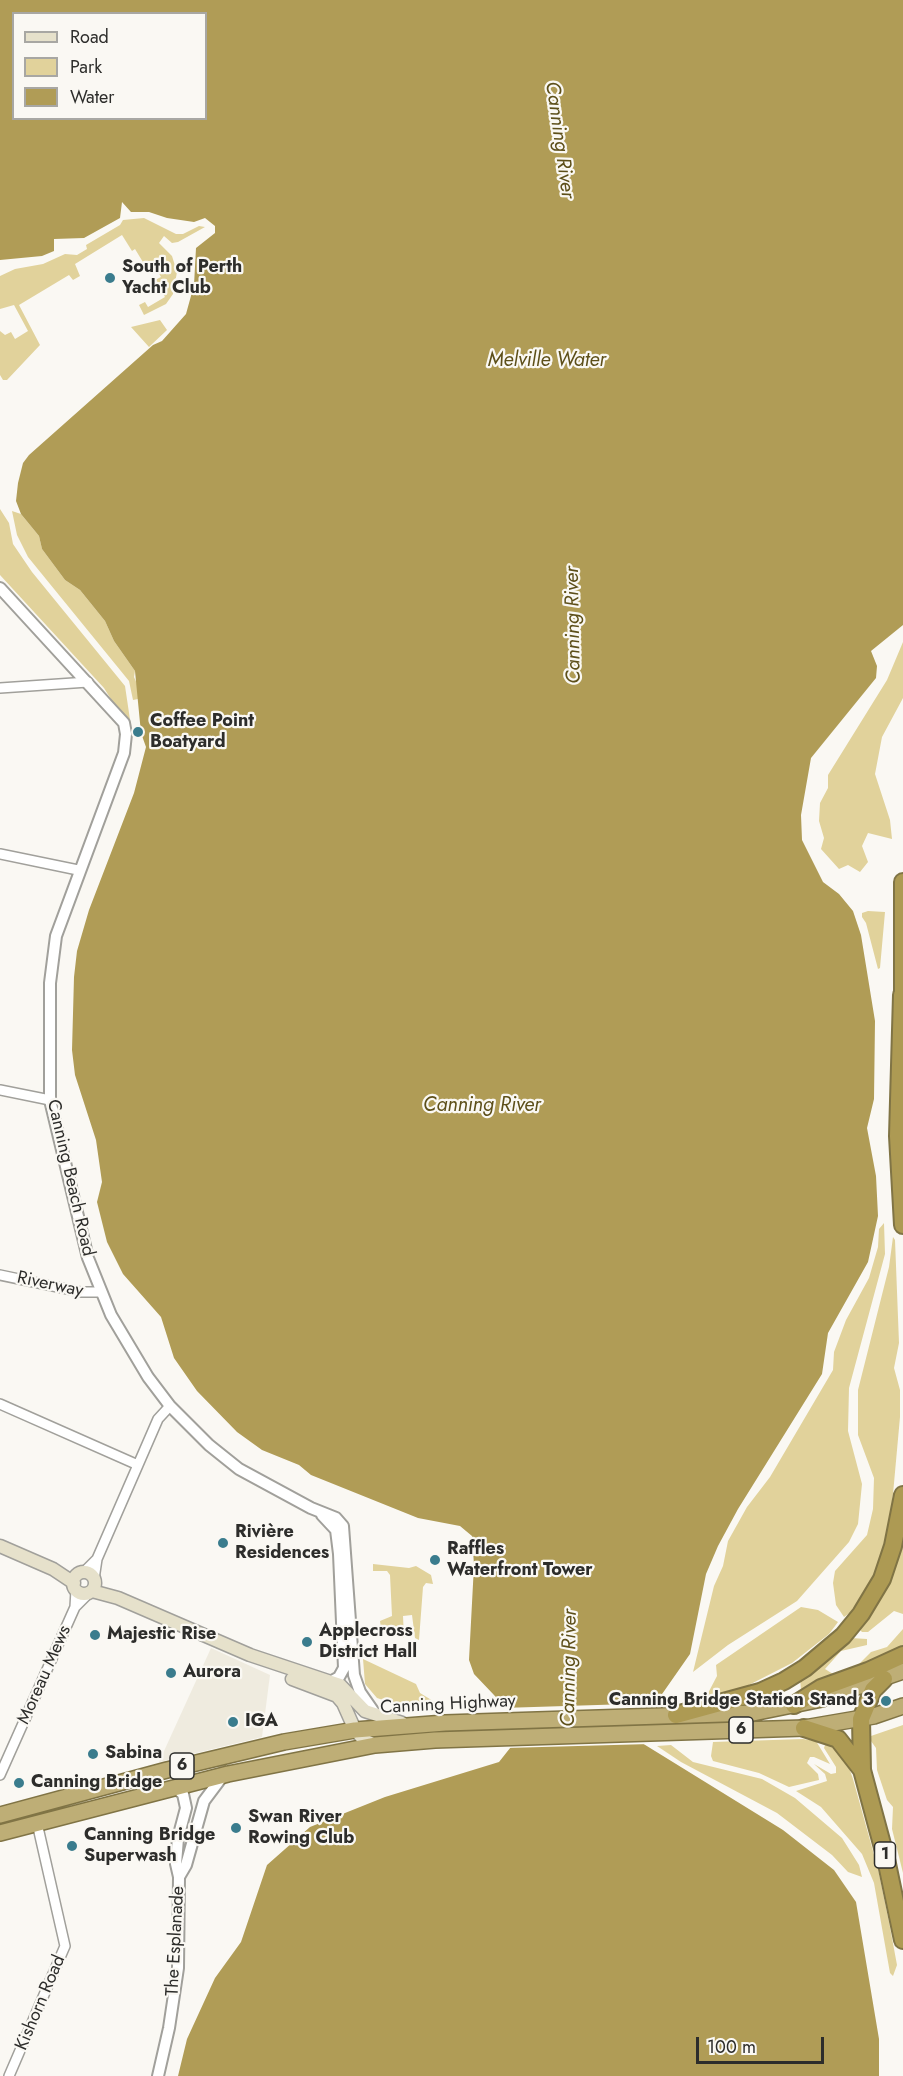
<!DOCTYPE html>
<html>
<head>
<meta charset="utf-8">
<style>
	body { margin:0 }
	#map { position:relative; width:903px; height:2076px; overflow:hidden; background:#faf8f3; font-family:Jost,sans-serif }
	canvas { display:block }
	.legend { position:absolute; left:12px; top:12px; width:195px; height:108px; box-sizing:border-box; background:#faf8f3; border:2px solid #a8a7a3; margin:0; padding:8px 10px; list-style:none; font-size:18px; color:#2d2d2b }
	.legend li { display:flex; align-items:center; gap:12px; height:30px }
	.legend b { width:30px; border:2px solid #a8a7a3 }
	.scale { position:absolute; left:696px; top:2037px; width:128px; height:27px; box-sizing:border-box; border:3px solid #2d2d2b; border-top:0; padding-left:8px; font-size:18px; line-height:21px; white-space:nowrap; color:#2d2d2b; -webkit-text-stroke:4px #faf8f3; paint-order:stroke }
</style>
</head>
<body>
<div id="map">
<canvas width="903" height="2076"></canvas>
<ul class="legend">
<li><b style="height:8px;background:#e6e1cb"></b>Road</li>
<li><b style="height:16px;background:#e1d29b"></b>Park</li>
<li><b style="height:16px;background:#b09c56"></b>Water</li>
</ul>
<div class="scale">100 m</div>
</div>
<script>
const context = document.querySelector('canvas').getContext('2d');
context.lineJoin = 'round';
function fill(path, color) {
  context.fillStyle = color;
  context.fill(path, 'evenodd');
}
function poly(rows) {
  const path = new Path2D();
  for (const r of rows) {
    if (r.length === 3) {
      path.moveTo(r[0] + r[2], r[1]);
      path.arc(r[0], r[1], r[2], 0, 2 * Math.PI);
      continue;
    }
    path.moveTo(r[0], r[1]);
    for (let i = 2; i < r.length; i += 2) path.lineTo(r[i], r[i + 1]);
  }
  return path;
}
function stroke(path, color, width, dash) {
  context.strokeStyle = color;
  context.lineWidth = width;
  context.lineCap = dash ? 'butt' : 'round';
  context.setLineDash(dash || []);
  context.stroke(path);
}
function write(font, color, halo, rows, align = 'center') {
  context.font = font + ' Jost,sans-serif';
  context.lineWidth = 4.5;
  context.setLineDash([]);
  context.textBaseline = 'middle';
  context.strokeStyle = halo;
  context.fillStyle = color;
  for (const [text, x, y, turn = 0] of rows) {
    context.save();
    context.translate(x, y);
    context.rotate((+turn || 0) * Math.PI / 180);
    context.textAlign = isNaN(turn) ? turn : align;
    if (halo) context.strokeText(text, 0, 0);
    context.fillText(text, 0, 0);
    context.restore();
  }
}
fill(poly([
	[211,1648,270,1675,262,1737,159,1762]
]), '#efebdf');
fill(poly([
	[144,218,176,234,183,234,199,226,205,227,178,242,172,243,164,236,159,243,172,256,177,272,173,294,166,304,144,315,139,305,145,302,148,307,165,297,155,280,161,277,156,268,149,272,135,249,132,251,122,235,75,264,80,276,73,280,69,275,19,305,40,345,7,380,3,380,0,375,0,331,5,335,11,332,15,339,28,331,14,305,0,309,0,276,15,269,43,264,65,254,77,255,87,249,86,245,120,225,123,220],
	[160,320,167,330,149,347,131,327],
	[0,509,9,523,13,544,32,572,125,686,132,733,104,688,0,575],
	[12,511,21,514,39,536,42,549,65,580,80,590,105,621,114,641,135,671,134,677,143,698,133,700,129,681,28,557,17,535],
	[903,642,903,698,882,737,875,774,890,820,892,839,868,833,862,846,868,862,860,872,848,865,839,869,821,849,824,838,819,821,820,803,828,788,828,775,887,680],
	[868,911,885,912,880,968,878,969,866,923,862,917,862,913],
	[884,1223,885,1254,849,1388,848,1431,862,1484,858,1524,849,1542,797,1601,728,1645,693,1672,714,1586,723,1566,728,1541,747,1507,770,1477,833,1370,834,1352,846,1320,869,1278,878,1247,879,1229],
	[893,1237,895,1240,899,1343,894,1368,900,1390,900,1417,893,1494,886,1548,869,1591,854,1610,844,1617,836,1605,833,1583,835,1571,867,1535,873,1509,874,1478,858,1435,858,1390,889,1267],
	[903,1531,903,1614,894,1611,868,1632,862,1632,858,1628],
	[373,1564,409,1568,416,1566,431,1575,433,1584,426,1583,423,1587,419,1640,415,1638,412,1615,403,1616,404,1638,381,1628,380,1621,392,1616,390,1575,387,1571,373,1571],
	[801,1607,818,1610,838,1622,829,1634,792,1663,739,1690,706,1697,717,1676,716,1665],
	[903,1629,903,1645,857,1666,871,1652,887,1647],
	[851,1638,867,1639,867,1645,841,1651,825,1669,833,1674,847,1676,801,1690,800,1678],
	[363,1659,416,1684,420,1693,438,1704,404,1707,377,1698,365,1684],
	[903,1725,903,1873,892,1829,893,1807,887,1800,877,1770,876,1748,868,1737],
	[803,1739,816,1741,830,1764,814,1757,810,1757,807,1763,818,1774,819,1780,789,1787,759,1773,713,1761,711,1756,713,1742],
	[826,1742,831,1742,845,1756,853,1779,878,1869,889,1922,897,1965,893,1976,890,1973,874,1883,862,1854,821,1807,796,1791,827,1781,825,1774,814,1764,831,1774,836,1773,836,1767,824,1748],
	[671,1745,693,1762,762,1779,795,1798,842,1838,859,1865,862,1877,848,1872,832,1855,777,1813,681,1762,657,1746]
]), '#e1d29b');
fill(poly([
	[0,0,903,0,903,625,871,651,877,666,876,678,811,758,801,815,802,840,823,882,839,894,853,911,861,935,875,1021,874,1099,867,1128,876,1176,878,1216,868,1262,828,1333,822,1374,738,1509,718,1546,706,1574,690,1654,660,1697,642,1743,783,1830,834,1870,856,1902,879,2039,879,2076,178,2076,187,2039,215,1978,241,1942,267,1865,310,1827,385,1797,499,1762,518,1738,513,1715,474,1674,469,1660,474,1565,472,1536,460,1526,418,1518,311,1475,299,1465,262,1450,237,1432,197,1391,174,1358,161,1317,123,1274,107,1242,97,1202,102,1182,96,1140,75,1075,72,1050,74,977,77,951,89,910,134,793,146,747,141,733,135,671,114,641,105,621,80,590,65,580,42,549,39,536,21,514,16,501,18,483,23,463,29,455,153,345,162,341,186,314,194,285,196,248,215,233,215,226,205,218,194,222,167,218,149,212,131,212,122,202,120,218,84,238,54,239,54,251,42,256,0,260],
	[14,14,206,14,206,118,14,118]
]), '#b09c56');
fill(poly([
	[661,1703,646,1742,650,1744,506,1748,514,1737,510,1717,502,1708]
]), '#faf8f3');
const minor = poly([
	[0,688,88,682],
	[0,854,78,870],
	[0,1090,50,1100],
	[0,1275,81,1292,99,1292],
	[0,1404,138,1465],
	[83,1573,97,1559],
	[94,1579,97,1559,138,1465,158,1419,170,1406],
	[75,1607,89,1593],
	[0,1775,75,1607,76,1590],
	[9,2076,65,1946,37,1823]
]);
const tertiary = poly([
	[0,588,124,723,126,734,124,753,56,936,50,983,50,1100,88,1258,111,1315,148,1377,170,1406,209,1445,239,1469,311,1508,336,1518,343,1526,354,1675,360,1692,376,1715],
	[322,1515,336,1530,339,1554,344,1668,339,1677,330,1682],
	[179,1877,186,1865,204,1801,222,1777],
	[158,2076,169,2028,178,1968,179,1877,176,1864,178,1838,186,1808,183,1794,174,1787]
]);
const secondary = poly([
	[0,1546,53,1569,74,1583],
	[84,1583,11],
	[92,1591,118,1598,250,1655,340,1685,365,1711,402,1723],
	[292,1679,337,1696,343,1703,355,1730,364,1740,375,1745]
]);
const trunk = poly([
	[0,1815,167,1770,284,1742,355,1730,445,1723,753,1713,822,1699,903,1671],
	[0,1833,228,1774,375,1745,435,1740,804,1728,874,1716,903,1706]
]);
const motorway = poly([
	[902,995,898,1136,903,1225],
	[903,1004,903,882],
	[884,1679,873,1690,861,1719,862,1770,886,1859,903,1940],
	[794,1705,821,1688,868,1671,903,1655],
	[676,1715,760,1692,784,1681,805,1668,843,1636,861,1614,882,1579,893,1546,903,1495],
	[804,1728,838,1739,862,1770]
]);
stroke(minor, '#a1a09b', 12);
stroke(tertiary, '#a1a09b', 14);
stroke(secondary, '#a1a09b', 15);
stroke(trunk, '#807445', 18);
stroke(motorway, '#807445', 20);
stroke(minor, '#fff', 9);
stroke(tertiary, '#fff', 10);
stroke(secondary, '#e6e1cb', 12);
stroke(trunk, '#beae76', 15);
stroke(motorway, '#ad9a53', 16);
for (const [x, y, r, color] of [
	[110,278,6,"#3a7c8d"],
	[138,732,6,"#3a7c8d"],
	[223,1543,6,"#3a7c8d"],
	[435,1560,6,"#3a7c8d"],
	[95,1635,6,"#3a7c8d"],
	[307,1642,6,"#3a7c8d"],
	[171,1673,6,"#3a7c8d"],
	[886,1701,6,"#3a7c8d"],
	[233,1722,6,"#3a7c8d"],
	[93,1754,6,"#3a7c8d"],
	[19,1783,6,"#3a7c8d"],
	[236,1828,6,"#3a7c8d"],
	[72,1846,6,"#3a7c8d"]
]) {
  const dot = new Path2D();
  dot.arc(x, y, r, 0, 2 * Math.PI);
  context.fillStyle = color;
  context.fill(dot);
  stroke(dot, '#faf8f3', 2);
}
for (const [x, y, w] of [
	[741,1730,24],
	[182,1766,24],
	[885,1855,21]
]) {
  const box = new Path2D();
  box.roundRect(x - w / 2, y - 13, w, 26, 4.5);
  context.fillStyle = '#faf8f3';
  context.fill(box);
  stroke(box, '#2d2d2b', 1.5);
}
write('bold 16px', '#2d2d2b', null, [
	["6",741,1730],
	["6",182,1766],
	["1",885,1855]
]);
write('bold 18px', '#2d2d2b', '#faf8f3', [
	["South of Perth",122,268],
	["Yacht Club",122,289],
	["Coffee Point",150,722],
	["Boatyard",150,743],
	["Rivière",235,1533],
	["Residences",235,1554],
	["Raffles",447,1550],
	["Waterfront Tower",447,1571],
	["Applecross",319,1632],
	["District Hall",319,1653],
	["Majestic Rise",107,1635],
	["Aurora",183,1673],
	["Canning Bridge Station Stand 3",874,1701,"right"],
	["IGA",245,1722],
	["Sabina",105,1754],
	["Canning Bridge",31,1783],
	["Swan River",248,1818],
	["Rowing Club",248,1839],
	["Canning Bridge",84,1836],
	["Superwash",84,1857]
], 'left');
write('18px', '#2d2d2b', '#faf8f3', [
	["Canning Beach Road",70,1178,77],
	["Riverway",50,1285,12],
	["Moreau Mews",45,1675,-66],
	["Canning Highway",448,1705,-3],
	["The Esplanade",176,1941,-87],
	["Kishorn Road",41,2003,-67]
]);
write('italic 20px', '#5d4f19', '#faf8f3', [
	["Canning River",559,140,82],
	["Melville Water",547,361],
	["Canning River",574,625,-91],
	["Canning River",482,1106],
	["Canning River",570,1668,-89]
]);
</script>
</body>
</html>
